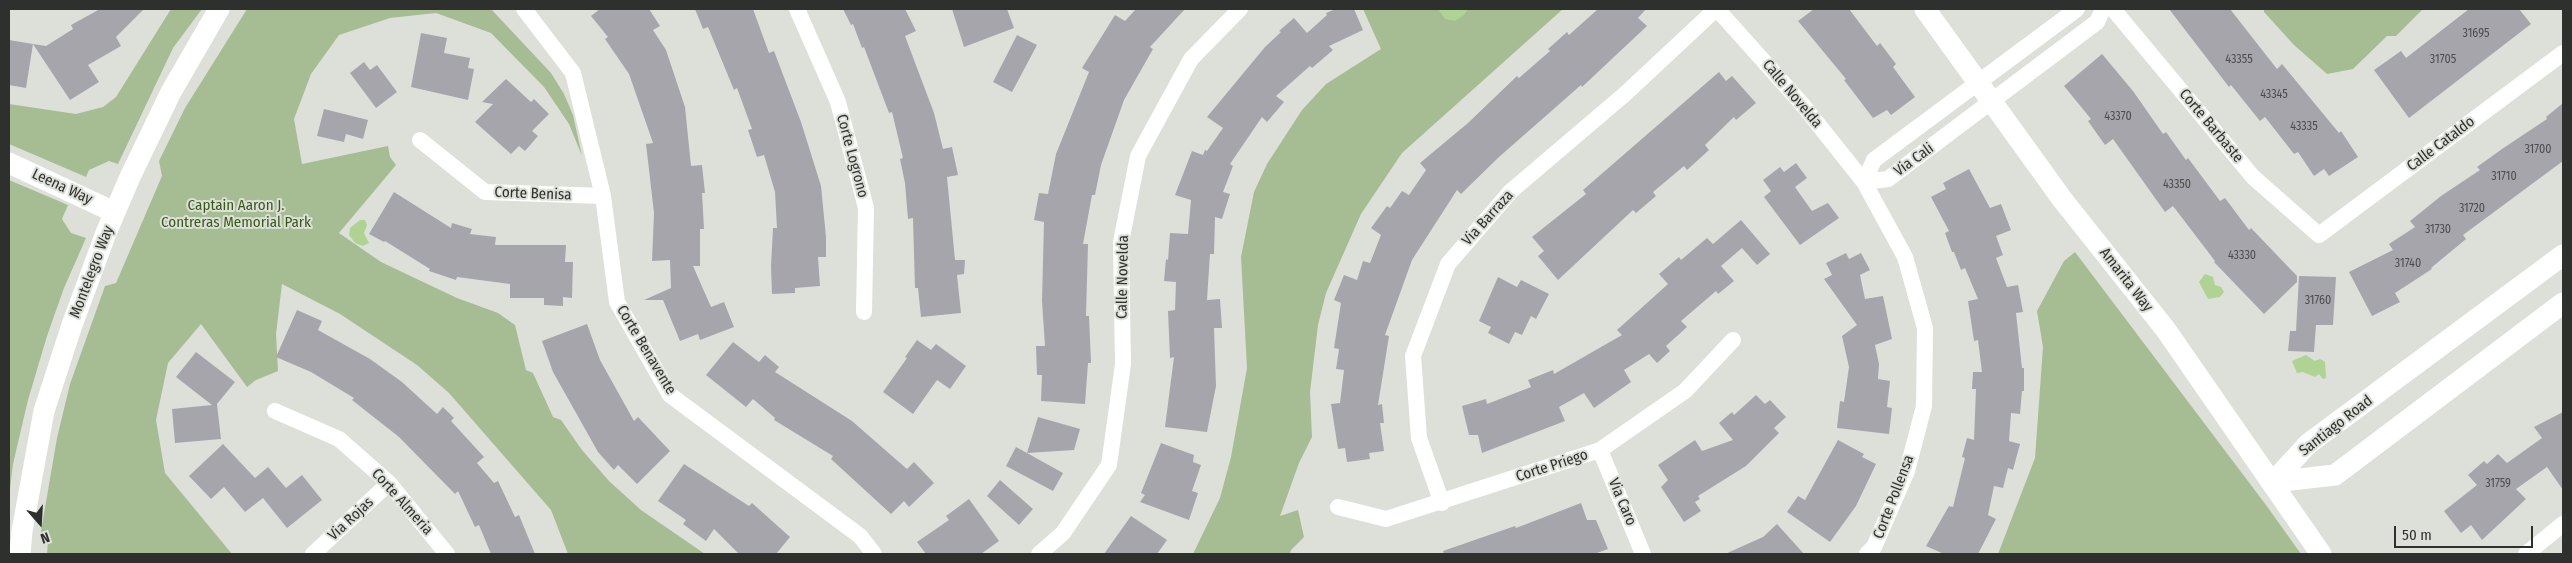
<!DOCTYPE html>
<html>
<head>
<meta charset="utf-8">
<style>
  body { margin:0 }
  #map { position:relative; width:2572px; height:563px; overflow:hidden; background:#dce0d9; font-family:"Fira Sans Condensed",sans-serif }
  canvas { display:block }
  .frame { position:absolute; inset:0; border:10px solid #2e302d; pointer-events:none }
  .north { position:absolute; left:15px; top:498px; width:50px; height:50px; -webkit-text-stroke:4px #dce0d9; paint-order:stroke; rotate:161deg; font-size:14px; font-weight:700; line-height:20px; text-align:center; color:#2e302d }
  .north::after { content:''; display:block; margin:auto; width:18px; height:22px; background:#2e302d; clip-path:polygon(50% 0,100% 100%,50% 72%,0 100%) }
  .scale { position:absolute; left:2394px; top:526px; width:139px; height:22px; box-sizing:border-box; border:2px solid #2e302d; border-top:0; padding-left:6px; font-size:15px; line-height:18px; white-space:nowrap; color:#2e302d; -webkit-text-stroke:4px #dce0d9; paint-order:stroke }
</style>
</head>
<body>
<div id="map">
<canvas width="2572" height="563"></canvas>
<div class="frame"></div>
<div class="north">N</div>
<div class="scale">50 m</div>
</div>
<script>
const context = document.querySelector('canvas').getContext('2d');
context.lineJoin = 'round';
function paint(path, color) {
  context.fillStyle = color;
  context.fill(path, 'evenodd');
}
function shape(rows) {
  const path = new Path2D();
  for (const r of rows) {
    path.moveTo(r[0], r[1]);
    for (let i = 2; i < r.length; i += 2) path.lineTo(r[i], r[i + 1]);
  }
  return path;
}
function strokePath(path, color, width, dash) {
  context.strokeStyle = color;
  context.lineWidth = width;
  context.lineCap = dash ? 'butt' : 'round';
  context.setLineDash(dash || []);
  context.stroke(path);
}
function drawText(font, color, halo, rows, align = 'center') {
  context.font = font + ' "Fira Sans Condensed",sans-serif';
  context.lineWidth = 4;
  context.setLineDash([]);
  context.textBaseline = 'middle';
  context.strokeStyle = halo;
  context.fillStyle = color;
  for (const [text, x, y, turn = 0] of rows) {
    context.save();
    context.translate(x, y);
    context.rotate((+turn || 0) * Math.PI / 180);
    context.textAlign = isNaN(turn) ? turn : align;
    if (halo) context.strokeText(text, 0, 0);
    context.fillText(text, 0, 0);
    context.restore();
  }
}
const green = shape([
  [171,9,202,9,173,48,118,164,109,161,89,170,86,177,9,144,9,104,76,114,103,107,116,97],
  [247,9,491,9,551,73,564,94,573,115,582,156,569,124,544,87,491,33,436,13,390,18,339,35,311,74,294,119,302,164,388,146,390,157,396,165,339,233,381,262,457,298,498,313,515,325,526,370,533,373,553,417,561,420,582,450,609,481,641,510,705,554,568,554,551,510,449,393,417,365,340,314,282,284,276,334,278,371,256,380,247,387,201,324,168,363,156,420,165,473,232,554,47,554,48,539,40,537,57,438,70,384,105,286,116,283,162,176,159,161,185,108],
  [1363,9,1563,9,1402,153,1361,214,1326,293,1318,325,1310,392,1312,437,1299,463,1280,516,1298,510,1304,537,1291,550,1290,554,1193,554,1220,498,1231,457,1247,368,1241,257,1254,192,1267,164,1302,110,1326,84,1381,49],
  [2264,9,2423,9,2396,36,2387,36,2353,69,2327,74,2294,45,2264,12],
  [9,180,68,205,62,219,71,233,86,238,64,288,47,336,28,400,13,464,9,497],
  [2075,252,2266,505,2301,554,1998,554,2035,458,2043,347,2037,311,2064,261]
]);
const water = shape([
  [1438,9,1468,9,1464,15,1455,21,1445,19],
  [360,220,365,220,367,225,364,233,369,243,363,246,355,243,349,235,350,228],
  [2205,274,2213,277,2215,285,2221,287,2224,292,2220,297,2208,299,2199,282],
  [2306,355,2315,361,2320,359,2325,362,2326,378,2323,379,2319,374,2315,377,2303,372,2297,373,2292,361]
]);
const building = shape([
  [100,9,144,9,116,37,121,46,88,65,99,82,70,100,33,44,46,46,73,29,71,25],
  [600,9,649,9,660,26,653,30,666,50,685,107,691,166,702,165,705,193,702,193,704,229,700,229,700,266,693,266,711,307,724,302,734,327,700,340,698,334,680,341,663,300,644,300,671,288,670,260,652,261,654,213,646,144,653,143,629,74,605,39,608,37,591,16],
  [695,9,753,9,769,53,774,51,801,122,821,186,826,237,826,257,818,257,820,286,795,288,795,293,772,294,771,266,773,228,777,228,775,192,764,155,757,157,748,130,752,129,737,88,734,90,708,27,703,29],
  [843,9,905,9,916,31,905,36,934,113,943,149,952,147,958,175,947,177,955,260,965,260,964,274,957,275,961,313,921,317,918,288,915,288,913,218,908,219,905,183,900,159,903,158,892,112,889,113,864,47,862,48,853,24,851,25],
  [952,9,1007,9,1014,28,964,47],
  [1136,9,1185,9,1150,47,1153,49,1124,100,1101,165,1095,195,1092,195,1083,244,1088,244,1086,316,1089,316,1091,363,1088,363,1085,404,1041,401,1042,375,1037,375,1036,346,1045,346,1042,301,1044,222,1034,220,1039,193,1048,194,1056,154,1089,72,1082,68,1115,15,1125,21],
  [1336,9,1354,9,1363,30,1329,46,1333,50,1312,68,1310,66,1276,96,1284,102,1267,122,1262,117,1230,164,1233,166,1223,192,1230,194,1222,219,1215,217,1214,254,1210,254,1207,300,1220,299,1222,328,1214,328,1216,386,1207,432,1165,427,1174,357,1170,358,1168,311,1175,310,1176,282,1164,281,1166,259,1168,260,1170,233,1188,234,1191,200,1175,195,1192,151,1203,155,1205,150,1207,151,1223,128,1207,117,1265,47,1281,32,1279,31,1294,18,1307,33,1327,15,1326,13],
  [1598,9,1646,9,1638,18,1647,26,1582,87,1581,85,1499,157,1461,194,1457,190,1412,260,1385,335,1389,336,1378,405,1382,404,1384,423,1380,423,1384,451,1369,453,1370,459,1347,462,1345,448,1338,449,1331,404,1340,403,1344,370,1336,369,1339,349,1334,348,1341,303,1334,300,1344,275,1357,280,1363,261,1370,263,1381,235,1371,228,1387,206,1390,208,1402,191,1409,195,1426,170,1420,163,1468,123,1517,76,1519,78,1550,51,1548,49,1567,32,1569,35],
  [1814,9,1849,9,1877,46,1880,43,1896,64,1893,67,1915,97,1891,115,1887,110,1873,118,1844,80,1846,79,1798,21],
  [2169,9,2230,9,2277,69,2282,64,2339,133,2341,131,2358,157,2329,176,2324,169,2314,176,2298,152,2294,154,2265,117,2260,121,2231,85,2229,87],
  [2469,9,2519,9,2531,24,2409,118,2374,70,2401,51,2406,58],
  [421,33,447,38,444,53,470,58,468,68,474,69,468,100,411,87],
  [1017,35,1037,45,1012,92,993,82],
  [9,40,33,44,26,88,9,85],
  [2102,54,2133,91,2163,134,2166,132,2186,160,2188,158,2220,201,2225,198,2249,230,2251,228,2297,276,2297,282,2264,314,2214,262,2215,261,2173,206,2165,212,2113,139,2105,145,2088,121,2091,119,2064,86],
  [364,62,370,70,377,65,397,92,376,108,350,73],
  [1719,72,1726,81,1732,76,1756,103,1736,120,1734,117,1705,145,1709,150,1687,170,1684,166,1653,192,1656,196,1636,213,1633,210,1558,280,1538,256,1544,251,1532,237,1586,194,1583,190],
  [506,79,531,102,534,99,549,114,532,131,538,136,525,151,519,146,511,154,475,122,493,104,482,102],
  [2563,103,2563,161,2463,235,2466,239,2431,268,2432,269,2395,293,2400,302,2372,316,2349,272,2393,250,2389,244,2415,227,2410,221,2441,196,2480,170,2477,167,2502,149,2547,119,2546,117],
  [324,109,368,120,363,139,346,134,344,142,317,136],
  [1796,163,1807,178,1795,187,1812,211,1828,203,1839,218,1800,245,1764,197,1771,191,1763,180,1780,167,1784,172],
  [1969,169,1990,208,2001,204,2011,230,1996,236,2003,255,1996,258,2007,287,2018,285,2023,312,2016,313,2022,368,2024,368,2024,391,2022,391,2020,414,2011,413,2009,441,2020,444,2013,470,2008,468,2003,488,1994,486,1988,515,1996,519,1978,554,1944,554,1926,546,1949,506,1953,507,1965,458,1962,457,1967,438,1974,440,1976,389,1972,389,1973,372,1982,372,1978,340,1974,341,1968,301,1978,299,1965,268,1961,270,1954,252,1952,252,1945,233,1949,231,1931,197,1946,189,1943,183],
  [394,192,451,228,452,223,472,229,470,234,496,237,495,245,566,245,565,262,573,262,572,298,563,297,563,306,544,305,544,298,510,298,510,284,457,277,456,280,429,271,430,269,385,241,384,242,369,234],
  [1741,220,1770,254,1757,265,1742,248,1721,266,1734,281,1718,294,1716,291,1681,321,1687,327,1666,346,1670,351,1657,363,1649,354,1624,370,1631,382,1594,408,1584,393,1559,407,1565,421,1482,453,1478,435,1469,435,1462,406,1486,399,1487,404,1531,387,1528,380,1553,370,1554,374,1622,335,1617,330,1668,284,1659,274,1679,257,1681,260,1707,238,1713,244],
  [1846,253,1849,259,1861,253,1870,270,1860,275,1865,299,1883,296,1892,339,1875,345,1879,364,1878,379,1890,381,1887,407,1892,408,1889,434,1837,428,1840,401,1844,402,1849,367,1842,336,1857,325,1824,279,1832,275,1826,263],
  [2299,276,2336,277,2333,325,2316,325,2314,352,2288,351,2290,331,2296,331],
  [1498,277,1517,287,1521,280,1549,294,1536,319,1531,316,1522,335,1515,332,1509,344,1488,333,1491,327,1479,321],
  [297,310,322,321,318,330,370,359,402,382,437,414,443,407,454,418,451,421,484,457,477,463,494,483,498,481,515,517,519,515,535,554,491,554,479,525,475,527,458,491,455,494,399,437,352,400,354,398,311,372,276,357],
  [587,324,600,360,634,421,638,417,670,451,637,484,618,465,614,470,598,452,553,372,542,341],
  [917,340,931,350,936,344,966,366,950,389,937,380,913,414,883,392,907,358,905,357],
  [733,342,759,362,765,355,779,367,775,372,852,421,907,469,914,462,934,483,909,507,904,501,891,514,831,459,833,456,774,420,775,418,753,399,746,407,706,375],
  [196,352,235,382,217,404,221,439,175,443,172,409,212,405,176,377],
  [1756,395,1765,404,1770,400,1786,417,1774,428,1779,433,1746,466,1698,496,1700,499,1695,502,1701,511,1684,522,1661,487,1668,480,1658,465,1695,440,1702,451,1733,440,1719,423,1732,412,1734,415],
  [2563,412,2563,490,2547,467,2516,489,2526,499,2482,540,2471,525,2461,533,2444,511,2477,485,2468,475,2484,461,2487,464,2498,454,2507,463,2542,438,2534,427],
  [1038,417,1080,429,1074,450,1027,453,1063,473,1053,491,1006,466,1016,447,1027,453],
  [1838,440,1864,454,1862,457,1876,464,1856,506,1830,542,1787,512,1798,496,1805,500],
  [1161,443,1194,455,1193,462,1201,465,1192,491,1198,493,1189,520,1140,502,1145,495,1141,493],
  [223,444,255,478,268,467,286,488,302,475,322,500,287,528,263,498,245,512,224,487,211,499,189,476],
  [684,464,749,506,752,503,790,537,776,554,739,554,714,529,706,541,683,524,686,520,658,501],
  [1000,480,1033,509,1019,525,987,496],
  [969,499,999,541,981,554,926,554,917,542,949,520,946,516],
  [1581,503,1587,520,1596,520,1608,549,1594,554,1444,554,1443,551,1515,526,1516,528],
  [1131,516,1167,540,1157,554,1104,554],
  [1777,524,1804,554,1725,554,1763,537]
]);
const minor = shape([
  [524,9,573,73,603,196,617,302,670,395,860,536,874,554],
  [797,9,838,102,866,208,864,312],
  [1717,9,1802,104,1864,182,1905,257,1925,328,1924,406,1907,471,1874,547,1867,554],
  [2113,9,2253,177,2319,235,2563,53],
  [420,140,485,192,603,196],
  [1864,182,1888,179,2097,22,2103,9],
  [1864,182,1874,160,2077,9],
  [275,411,339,439,389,483,447,554],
  [1600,450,1643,554],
  [1442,503,1419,438,1413,356,1448,264,1511,191,1625,94,1716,9],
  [1338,507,1386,519,1600,450,1685,391,1733,340],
  [313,554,389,483],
  [1039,554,1063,533,1109,465,1123,364,1121,242,1138,156,1191,59,1240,9],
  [2526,554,2563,524]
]);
const tertiary = shape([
  [1925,9,2062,199,2166,330,2321,554],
  [9,163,114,212],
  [2273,482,2308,444,2563,255],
  [2273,482,2335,475,2563,303],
  [20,554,22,531,44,411,72,325,106,233,130,177,171,92,219,9]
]);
const numberNames = [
  ["31695",2476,34],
  ["43355",2239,60],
  ["31705",2443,60],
  ["43345",2274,95],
  ["43370",2118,117],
  ["43335",2304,127],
  ["31700",2538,150],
  ["31710",2504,177],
  ["43350",2177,185],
  ["31720",2472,209],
  ["31730",2438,230],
  ["43330",2242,256],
  ["31740",2408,264],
  ["31760",2318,301],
  ["31759",2498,484]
];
const streetNames = [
  ["Calle Novelda",1792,94,50],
  ["Corte Barbaste",2211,126,50],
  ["Calle Cataldo",2441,144,-37],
  ["Corte Logrono",852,156,75],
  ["Via Cali",1914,160,-36],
  ["Leena Way",62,187,25],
  ["Corte Benisa",533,194,2],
  ["Via Barraza",1488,218,-48],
  ["Montelegro Way",92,272,-69],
  ["Calle Novelda",1123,277,-89],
  ["Amarita Way",2126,280,52],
  ["Corte Benavente",646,350,59],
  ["Santiago Road",2336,426,-38],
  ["Corte Priego",1552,466,-18],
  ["Corte Pollensa",1894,497,-69],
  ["Corte Almeria",402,502,48],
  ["Via Caro",1622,502,67],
  ["Via Rojas",351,519,-43]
];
const parkNames = [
  ["Captain Aaron J.",236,206],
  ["Contreras Memorial Park",236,223]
];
paint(green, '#a6bd94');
paint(water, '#afd392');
paint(building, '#a7a5ac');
strokePath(minor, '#fff', 16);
strokePath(tertiary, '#fff', 21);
drawText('12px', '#4c4d4d', null, numberNames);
drawText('15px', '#2e302d', '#dce0d9', streetNames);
drawText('15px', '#395916', '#dce0d9', parkNames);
</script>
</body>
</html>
